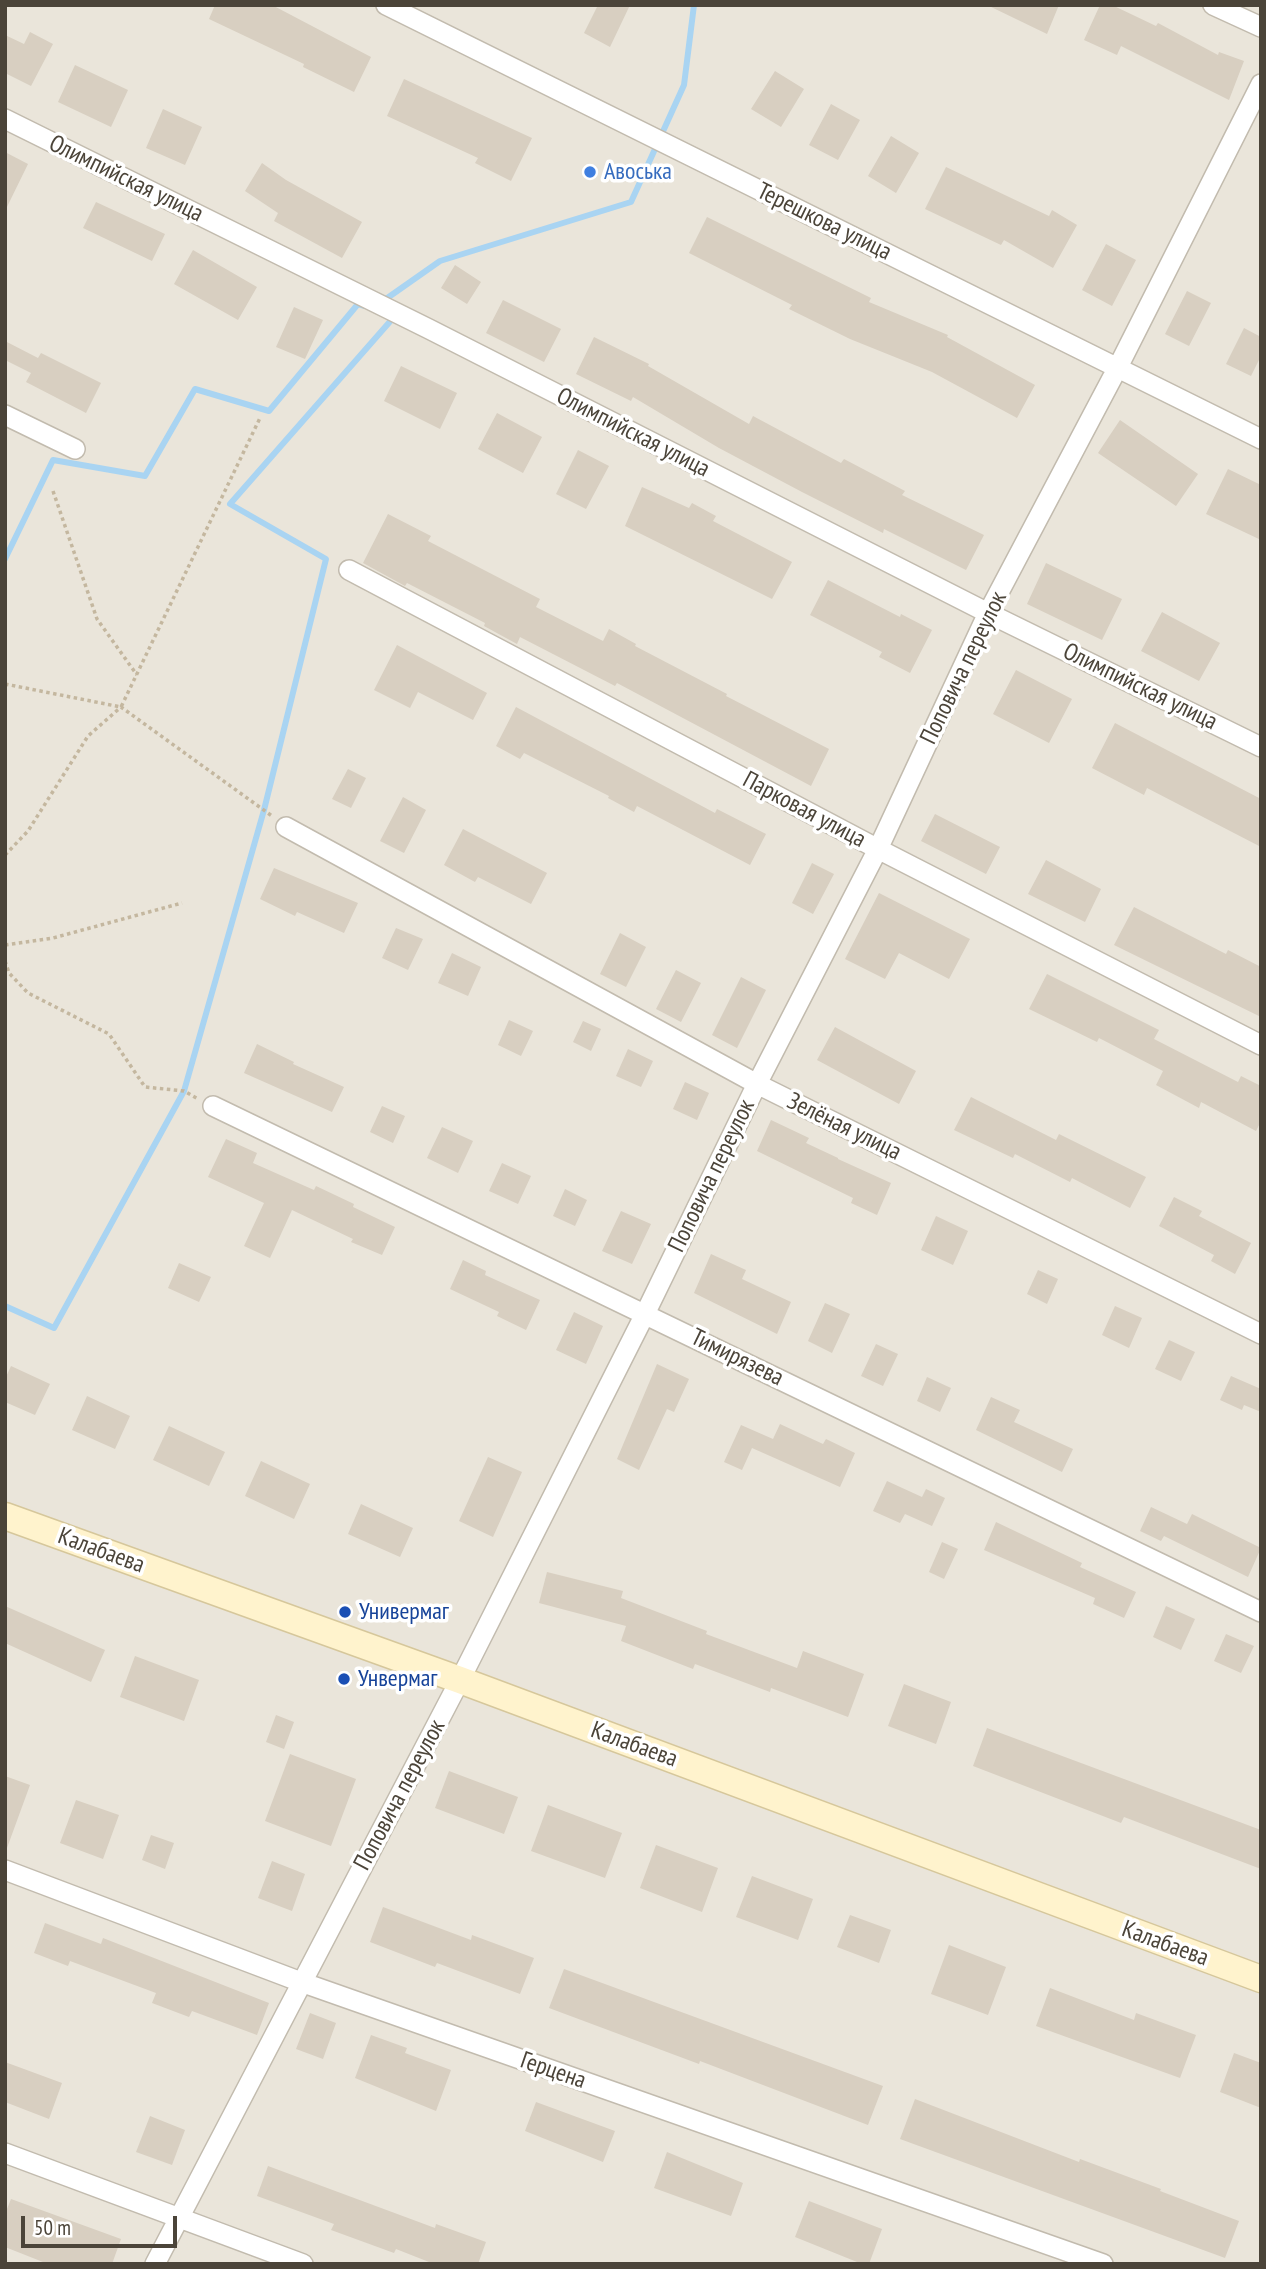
<!DOCTYPE html>
<html>
<head>
<meta charset="utf-8">
<style>
  body { margin:0 }
  #map { position:relative; width:1266px; height:2269px; overflow:hidden; background:#f6f3ec; font-family:"PT Sans Narrow",sans-serif }
  canvas { display:block }
  .frame { position:absolute; inset:0; border:7px solid #4b4439; pointer-events:none }
  .scale { position:absolute; left:21px; top:2216px; width:156px; height:32px; box-sizing:border-box; border:4px solid #4b4439; border-top:0; padding-left:9px; font-size:21px; line-height:24px; white-space:nowrap; color:#4b4439; -webkit-text-stroke:5px #fff; paint-order:stroke }
</style>
</head>
<body>
<div id="map">
<canvas width="1266" height="2269"></canvas>
<div class="frame"></div>
<div class="scale">50 m</div>
</div>
<script>
const context = document.querySelector('canvas').getContext('2d');
context.lineJoin = 'round';
function paint(path, color) {
  context.fillStyle = color;
  context.fill(path, 'evenodd');
}
function shape(rows) {
  const path = new Path2D();
  for (const r of rows) {
    path.moveTo(r[0], r[1]);
    for (let i = 2; i < r.length; i += 2) path.lineTo(r[i], r[i + 1]);
  }
  return path;
}
function strokePath(path, color, width, dash) {
  context.strokeStyle = color;
  context.lineWidth = width;
  context.lineCap = dash ? 'butt' : 'round';
  context.setLineDash(dash || []);
  context.stroke(path);
}
function drawText(font, color, halo, rows, align = 'center') {
  context.font = font + ' "PT Sans Narrow",sans-serif';
  context.lineWidth = 7;
  context.setLineDash([]);
  context.textBaseline = 'middle';
  context.strokeStyle = halo;
  context.fillStyle = color;
  for (const [text, x, y, turn = 0] of rows) {
    context.save();
    context.translate(x, y);
    context.rotate((+turn || 0) * Math.PI / 180);
    context.textAlign = isNaN(turn) ? turn : align;
    if (halo) context.strokeText(text, 0, 0);
    context.fillText(text, 0, 0);
    context.restore();
  }
}
const residential = shape([
  [5,5,1261,5,1261,2264,5,2264]
]);
const stream = shape([
  [383,301,440,261,631,202,684,85,694,5],
  [5,559,53,460,145,476,195,389,269,411,358,304,365,306],
  [5,1306,54,1328,184,1091,264,810,326,559,230,504,394,317]
]);
const building = shape([
  [215,5,272,5,371,57,354,92,303,67,304,64,209,19],
  [598,5,630,5,610,47,584,33],
  [987,5,1059,5,1047,34],
  [1100,5,1112,5,1156,26,1158,23,1218,55,1219,52,1244,61,1229,100,1121,46,1117,55,1084,40],
  [30,32,53,44,31,86,5,73,5,35,24,44],
  [75,65,128,90,111,127,58,102],
  [775,71,804,89,781,127,751,109],
  [404,79,532,138,511,181,475,163,478,158,387,116],
  [831,104,860,120,838,160,809,145],
  [163,109,202,127,185,165,146,148],
  [891,136,919,153,896,193,868,176],
  [5,152,28,164,5,211],
  [262,163,286,180,362,222,342,258,274,221,278,213,245,191],
  [946,167,1049,216,1052,210,1077,225,1053,268,1004,240,1001,245,925,209],
  [96,202,165,234,152,261,83,228],
  [707,217,871,298,869,302,948,335,947,337,1035,385,1017,418,932,372,850,339,789,309,792,305,689,253],
  [1106,244,1136,260,1112,306,1082,290],
  [193,250,257,287,238,320,174,284],
  [455,265,481,282,467,304,441,288],
  [1187,291,1211,303,1189,346,1165,334],
  [503,300,561,329,544,362,486,333],
  [294,307,323,320,305,359,276,347],
  [1244,328,1261,337,1261,356,1251,376,1226,364],
  [594,337,649,364,648,366,749,424,753,416,841,463,844,459,905,491,902,495,984,535,966,570,884,529,883,533,802,492,719,448,633,397,631,401,576,374],
  [5,341,38,358,41,353,101,383,86,413,26,382,31,373,5,360],
  [401,366,457,393,440,429,384,401],
  [497,413,542,437,523,473,478,449],
  [1120,420,1198,474,1176,506,1098,453],
  [578,450,609,466,586,509,556,494],
  [1228,469,1261,485,1261,540,1206,514],
  [642,487,689,508,692,503,716,516,713,521,792,562,772,599,625,526],
  [388,514,431,536,428,541,540,599,536,607,603,641,609,629,636,644,635,646,727,694,726,696,829,749,811,786,617,683,615,686,520,637,517,644,484,626,485,623,407,583,405,586,363,563],
  [1046,563,1122,599,1102,640,1027,604],
  [828,580,900,617,901,614,932,630,910,673,879,657,882,652,810,615],
  [1162,612,1220,643,1199,681,1141,651],
  [397,645,487,693,473,720,418,692,410,708,374,690],
  [1016,670,1072,699,1049,743,993,714],
  [516,707,715,813,717,809,766,834,750,865,637,806,634,812,608,798,609,796,524,753,520,759,496,746],
  [1115,723,1261,799,1261,847,1147,788,1144,795,1092,768],
  [348,769,366,778,351,808,332,799],
  [403,797,426,810,404,853,380,841],
  [935,814,1000,847,986,874,921,841],
  [463,829,547,873,531,904,478,877,475,882,444,865],
  [1046,860,1101,889,1085,922,1028,894],
  [812,863,834,874,813,914,792,903],
  [274,868,358,903,344,933,297,912,295,916,260,899],
  [879,893,970,939,949,979,899,953,885,979,845,959],
  [1134,907,1226,954,1228,950,1261,967,1261,1017,1114,945],
  [396,928,423,939,408,970,382,958],
  [620,933,646,947,626,987,600,974],
  [452,953,481,967,468,996,438,983],
  [676,970,701,983,681,1022,656,1009],
  [1047,974,1159,1030,1154,1039,1238,1082,1241,1076,1261,1086,1261,1121,1256,1131,1201,1102,1199,1108,1156,1085,1163,1071,1099,1038,1097,1042,1029,1009],
  [741,977,766,990,737,1048,712,1035],
  [509,1020,533,1031,521,1056,498,1045],
  [583,1021,601,1029,591,1051,573,1042],
  [835,1027,916,1071,899,1104,817,1060],
  [257,1044,294,1062,293,1064,344,1087,332,1112,244,1073],
  [628,1049,653,1061,641,1087,616,1076],
  [685,1082,709,1093,697,1120,673,1109],
  [971,1097,1056,1140,1059,1134,1146,1177,1130,1208,1072,1178,1070,1182,1015,1154,1013,1158,954,1130],
  [382,1106,405,1116,393,1143,370,1132],
  [771,1120,809,1138,806,1143,838,1158,838,1159,891,1183,877,1215,851,1203,853,1198,757,1151],
  [442,1127,473,1141,458,1173,427,1158],
  [226,1139,257,1153,253,1163,314,1190,316,1186,354,1204,353,1207,395,1227,382,1255,351,1242,353,1239,292,1210,270,1258,244,1246,264,1203,208,1177],
  [502,1163,531,1176,518,1204,489,1191],
  [565,1189,587,1200,575,1226,553,1216],
  [1174,1197,1202,1211,1199,1216,1251,1243,1235,1274,1211,1261,1214,1255,1159,1226],
  [621,1211,651,1224,632,1264,602,1251],
  [936,1216,968,1231,953,1265,921,1250],
  [711,1254,746,1270,742,1279,791,1302,777,1334,694,1293],
  [463,1260,486,1271,485,1275,540,1300,526,1330,497,1316,499,1312,450,1289],
  [179,1263,211,1277,199,1302,168,1288],
  [1038,1270,1058,1279,1047,1304,1027,1294],
  [825,1303,850,1314,832,1353,808,1341],
  [1115,1306,1142,1318,1129,1348,1102,1335],
  [574,1312,603,1326,586,1364,556,1350],
  [1169,1340,1195,1352,1181,1381,1155,1369],
  [876,1344,898,1354,883,1386,861,1376],
  [657,1364,689,1379,674,1412,667,1409,639,1470,617,1459],
  [11,1366,50,1384,35,1415,5,1402,5,1379],
  [1231,1376,1261,1389,1261,1412,1244,1405,1242,1410,1220,1400],
  [927,1377,951,1388,940,1412,917,1401],
  [87,1396,130,1416,115,1449,72,1430],
  [991,1397,1020,1410,1014,1422,1073,1449,1062,1472,976,1430],
  [780,1424,823,1444,826,1439,855,1453,840,1487,752,1448,742,1470,724,1462,741,1425,773,1439],
  [169,1426,225,1452,209,1486,153,1460],
  [488,1457,522,1472,493,1537,459,1521],
  [261,1461,310,1484,294,1519,245,1496],
  [887,1481,922,1497,926,1489,945,1498,932,1526,905,1514,900,1523,873,1511],
  [361,1504,413,1528,400,1557,348,1534],
  [1151,1507,1187,1524,1192,1514,1261,1548,1248,1577,1164,1536,1161,1541,1140,1531],
  [996,1522,1082,1563,1080,1567,1136,1592,1124,1618,1093,1604,1095,1598,984,1550],
  [942,1542,958,1549,944,1579,929,1572],
  [547,1572,623,1591,621,1598,707,1631,706,1634,797,1668,803,1651,864,1674,848,1717,771,1688,770,1692,695,1664,693,1669,621,1641,626,1626,539,1603],
  [5,1606,105,1650,91,1682,5,1643],
  [1166,1606,1195,1619,1181,1650,1153,1637],
  [1226,1634,1254,1646,1241,1673,1214,1661],
  [135,1656,199,1680,184,1721,120,1697],
  [904,1684,951,1702,936,1744,888,1726],
  [276,1715,294,1722,284,1749,266,1742],
  [987,1728,1261,1830,1261,1869,1124,1817,1121,1823,973,1766],
  [290,1754,356,1779,331,1846,265,1821],
  [449,1771,518,1797,504,1834,435,1808],
  [5,1776,30,1785,7,1848,5,1848],
  [76,1800,119,1815,103,1859,60,1843],
  [548,1805,622,1833,605,1878,531,1851],
  [151,1835,174,1843,165,1869,142,1860],
  [656,1845,718,1868,702,1912,640,1888],
  [272,1861,305,1874,292,1911,258,1898],
  [752,1876,813,1899,798,1940,736,1917],
  [383,1907,471,1940,472,1935,534,1958,520,1994,437,1963,435,1967,370,1942],
  [850,1915,891,1930,879,1963,837,1947],
  [45,1923,101,1944,103,1938,269,2003,257,2035,192,2011,189,2017,152,2003,156,1993,70,1961,68,1966,34,1953],
  [949,1945,1006,1967,988,2015,931,1994],
  [564,1969,883,2086,868,2125,700,2061,699,2064,549,2008],
  [1050,1988,1134,2020,1136,2013,1196,2035,1180,2078,1036,2026],
  [310,2013,336,2023,323,2059,296,2049],
  [371,2035,407,2048,405,2053,451,2070,436,2111,355,2078],
  [1234,2053,1261,2063,1261,2108,1220,2092],
  [5,2062,62,2083,49,2119,5,2102],
  [915,2099,1079,2162,1080,2159,1161,2189,1160,2191,1239,2221,1225,2258,900,2139],
  [536,2102,615,2131,603,2162,525,2131],
  [150,2116,185,2130,172,2165,136,2152],
  [667,2152,743,2183,731,2216,654,2188],
  [268,2166,435,2228,436,2224,486,2242,478,2264,434,2264,396,2249,394,2253,331,2230,334,2224,257,2196],
  [11,2199,121,2239,112,2264,48,2264,5,2247,5,2214],
  [809,2201,882,2229,869,2264,862,2264,795,2237]
]);
const path = shape([
  [53,491,97,619,137,675],
  [5,684,121,707,260,418],
  [5,855,28,831,88,736,121,707,272,816],
  [5,945,53,938,182,903],
  [5,961,9,973,28,993,109,1034,145,1087,184,1091,198,1099]
]);
const street = shape([
  [386,5,1261,439],
  [1213,5,1261,27],
  [5,119,429,329,988,613,1261,747],
  [5,415,75,449],
  [349,570,878,849,1261,1045],
  [286,827,757,1084,1261,1334],
  [213,1106,1261,1612],
  [5,1870,301,1982,1103,2264],
  [5,2153,303,2264],
  [155,2264,460,1680,645,1314,757,1084,878,849,988,613,1118,367,1261,84]
]);
const secondary = shape([
  [5,1516,460,1680,1261,1979]
]);
const markers = [
  [590,172,7,"#3f7fe0"],
  [345,1612,7,"#1a4fb4"],
  [344,1679,7,"#1a4fb4"]
];
const shopNames = [
  ["Авоська",604,172]
];
const streetNames = [
  ["Олимпийская улица",126,179,26],
  ["Терешкова улица",824,222,26],
  ["Олимпийская улица",633,433,27],
  ["Поповича переулок",964,668,-64],
  ["Олимпийская улица",1140,687,26],
  ["Парковая улица",804,810,28],
  ["Зелёная улица",844,1127,26],
  ["Поповича переулок",712,1176,-64],
  ["Тимирязева",737,1358,26],
  ["Калабаева",101,1551,20],
  ["Калабаева",634,1745,20],
  ["Поповича переулок",400,1795,-62],
  ["Калабаева",1165,1944,20],
  ["Герцена",553,2071,19]
];
const transitNames = [
  ["Универмаг",359,1612],
  ["Унвермаг",358,1679]
];
paint(residential, '#eae5da');
strokePath(stream, '#a9d4f2', 6);
paint(building, '#d8cfc1');
strokePath(street, '#c2bbae', 22);
strokePath(secondary, '#d6c79b', 29);
strokePath(path, '#c4b79f', 3.5, [3.5, 3.5]);
strokePath(street, '#fff', 19);
strokePath(secondary, '#fff3cd', 26);
for (const [x, y, r, color] of markers) {
  const dot = new Path2D();
  dot.arc(x, y, r, 0, 2 * Math.PI);
  context.fillStyle = color;
  context.fill(dot);
  strokePath(dot, '#fff', 2.5);
}
drawText('24px', '#366cbe', '#fff', shopNames, 'left');
drawText('24px', '#4b4439', '#fff', streetNames);
drawText('24px', '#164399', '#fff', transitNames, 'left');
</script>
</body>
</html>
